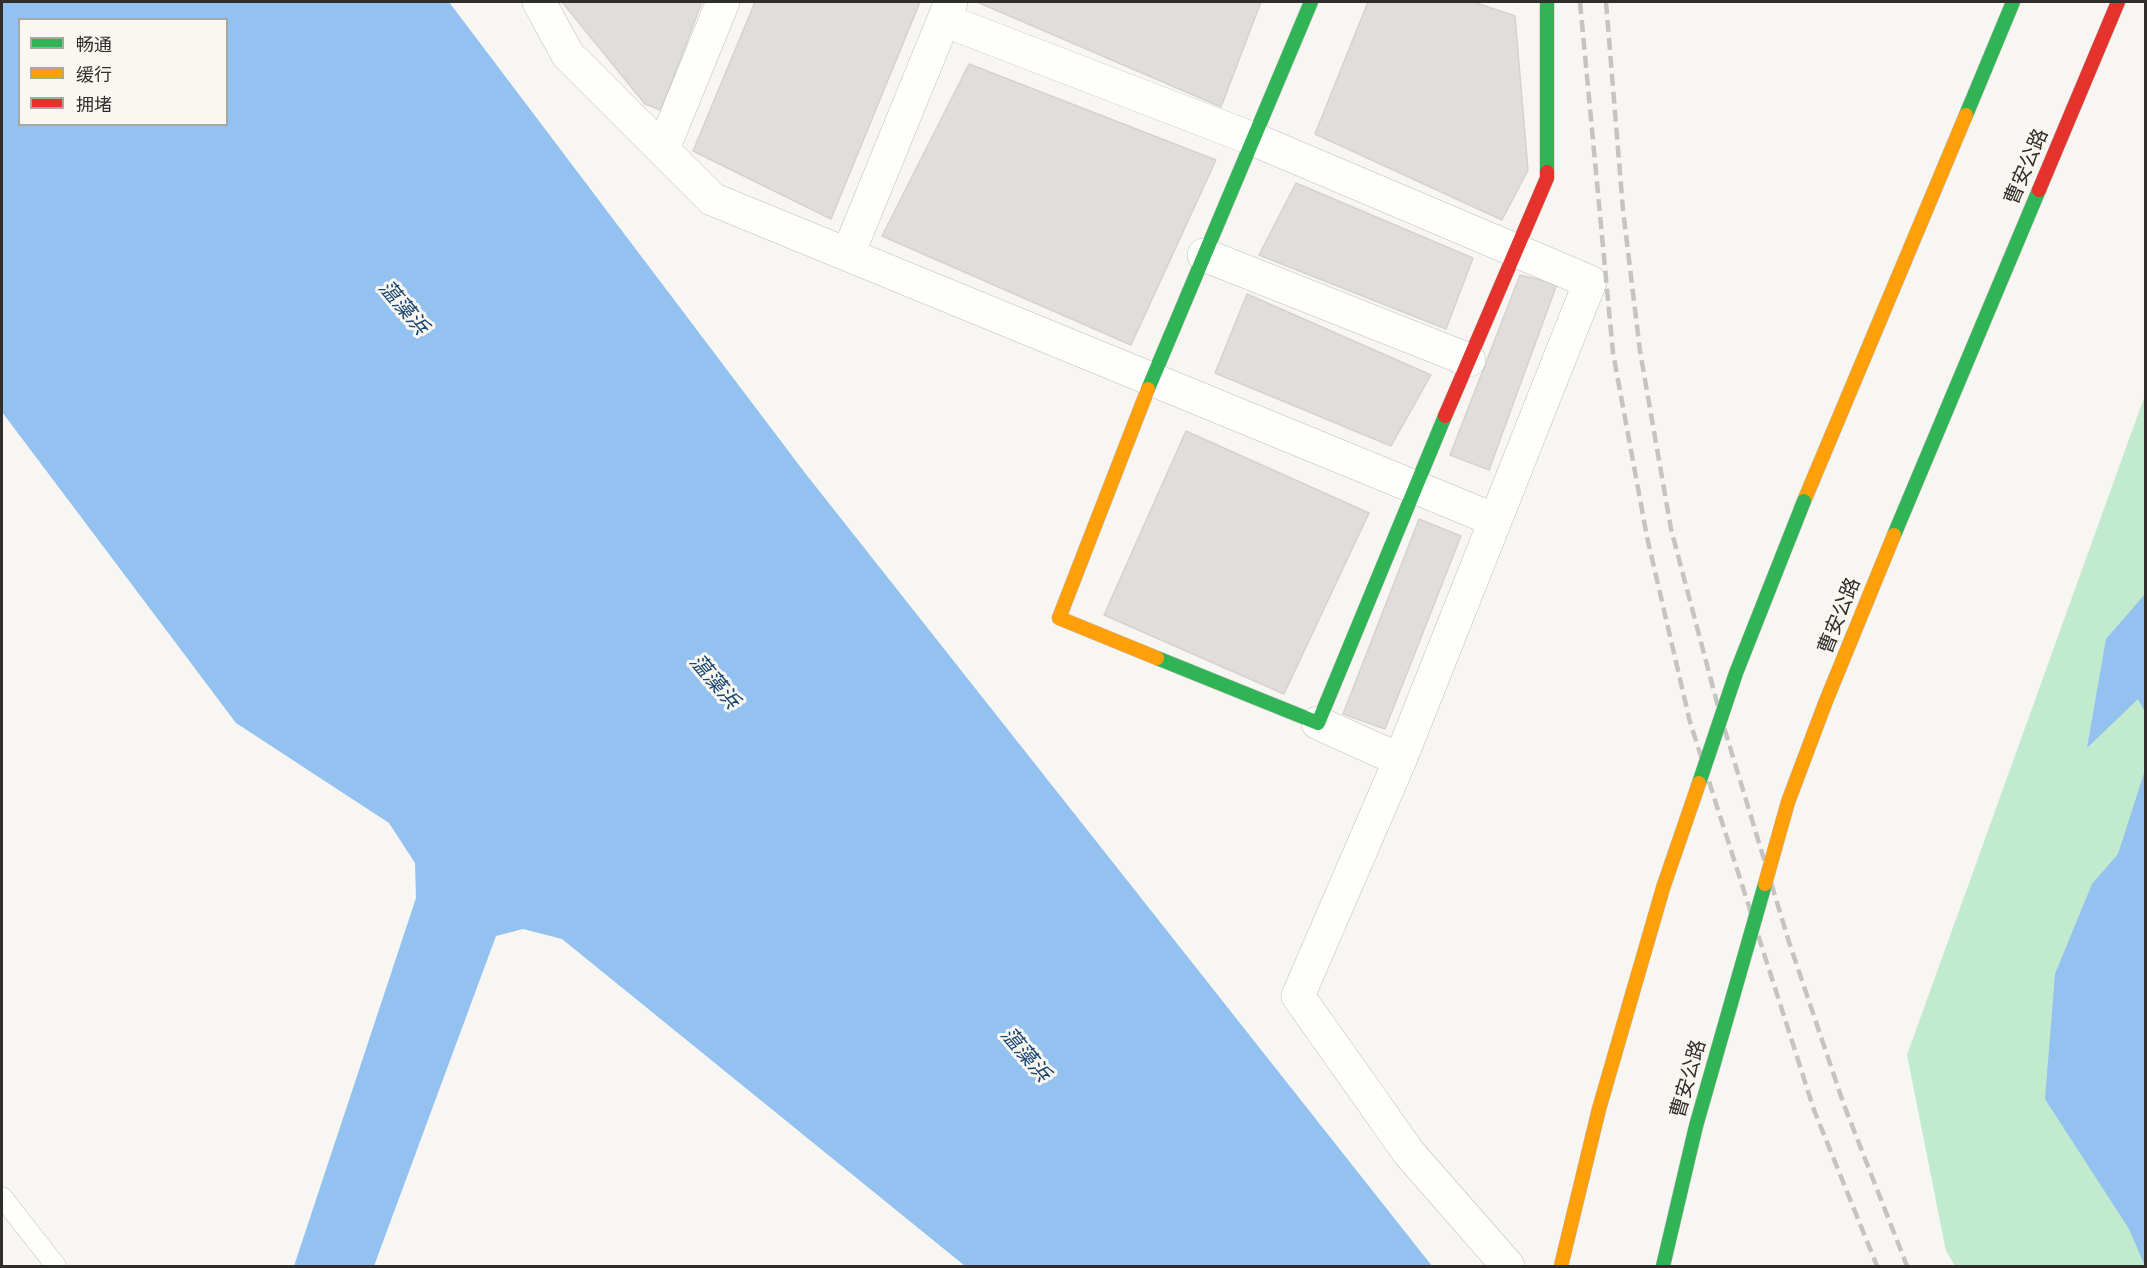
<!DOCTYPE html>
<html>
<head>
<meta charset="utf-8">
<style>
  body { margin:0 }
  #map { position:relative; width:2147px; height:1268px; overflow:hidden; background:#f8f6f3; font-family:Arial,"Noto Sans SC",sans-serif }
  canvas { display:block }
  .frame { position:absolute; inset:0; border:3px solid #2f2e2c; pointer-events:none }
  .legend { position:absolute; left:18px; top:18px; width:210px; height:108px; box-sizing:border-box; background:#faf7f1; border:2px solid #a9a7a2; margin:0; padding:8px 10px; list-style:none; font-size:18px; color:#2f2e2c }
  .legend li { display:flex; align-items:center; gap:12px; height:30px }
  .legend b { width:30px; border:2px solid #a9a7a2 }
</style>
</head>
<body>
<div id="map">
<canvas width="2147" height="1268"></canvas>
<div class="frame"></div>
<ul class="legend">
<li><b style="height:8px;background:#30b455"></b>畅通</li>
<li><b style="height:8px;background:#ff9f0a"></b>缓行</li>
<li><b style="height:8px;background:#e5322d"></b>拥堵</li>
</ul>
</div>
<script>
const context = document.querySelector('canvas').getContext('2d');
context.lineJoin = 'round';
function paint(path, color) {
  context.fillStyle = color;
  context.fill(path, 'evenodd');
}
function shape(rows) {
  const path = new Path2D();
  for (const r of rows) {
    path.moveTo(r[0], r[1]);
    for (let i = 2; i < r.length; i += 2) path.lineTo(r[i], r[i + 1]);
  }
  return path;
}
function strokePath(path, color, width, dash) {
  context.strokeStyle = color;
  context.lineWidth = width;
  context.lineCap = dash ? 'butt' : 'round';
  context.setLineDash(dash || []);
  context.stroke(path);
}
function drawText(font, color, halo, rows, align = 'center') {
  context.font = font + ' Arial,"Noto Sans SC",sans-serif';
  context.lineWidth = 6;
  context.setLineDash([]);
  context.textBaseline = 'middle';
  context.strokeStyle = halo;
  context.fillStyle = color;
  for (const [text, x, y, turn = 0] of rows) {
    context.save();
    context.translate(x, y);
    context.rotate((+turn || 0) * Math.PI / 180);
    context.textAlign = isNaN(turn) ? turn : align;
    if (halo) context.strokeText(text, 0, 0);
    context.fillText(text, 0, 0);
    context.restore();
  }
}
const green = shape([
  [2145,395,2145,1266,1955,1266,1946,1251,1907,1055]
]);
const water = shape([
  [2,2,449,2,805,473,1432,1266,965,1266,562,939,523,929,496,936,374,1266,294,1266,416,898,415,863,389,823,236,723,2,412],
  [20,20,226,20,226,124,20,124],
  [2145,594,2145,712,2138,699,2087,748,2106,639],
  [2145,770,2146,1266,2145,1266,2129,1229,2045,1099,2055,974,2092,884,2118,854]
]);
const building = shape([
  [562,2,702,2,661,110,645,104,562,2],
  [755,2,920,2,831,219,693,151,755,2],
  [977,2,1261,2,1221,107,977,2],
  [1368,2,1473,2,1515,16,1528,170,1502,220,1315,134,1368,2],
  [969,64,1216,160,1131,345,882,236,969,64],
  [1296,183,1473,258,1446,329,1259,255,1296,183],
  [1520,275,1557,284,1489,470,1450,455,1520,275],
  [1247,294,1431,375,1391,446,1215,373,1247,294],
  [1186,431,1369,513,1284,694,1104,615,1186,431],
  [1419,519,1461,536,1385,729,1343,714,1419,519]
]);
const lane = shape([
  [2,1197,56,1266]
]);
const street = shape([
  [539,2,568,55,712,199,1495,520],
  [944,20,1253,139,1590,282,1400,760,1318,723],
  [663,149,723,2],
  [848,254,951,2],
  [1204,255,1469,360],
  [1400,760,1298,996,1409,1153,1508,1266]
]);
const fast = shape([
  [1547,2,1547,172],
  [1966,115,2013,2],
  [1148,389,1311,2],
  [1894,535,2039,190],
  [1157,658,1318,723,1445,416]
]);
const slow = shape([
  [1148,389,1059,618,1157,658],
  [1804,501,1966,115]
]);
const jam = shape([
  [2039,190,2118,2],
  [1445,416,1547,178,1547,172]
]);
const rail = shape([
  [1580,2,1613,353,1647,537,1690,722,1814,1110,1877,1266],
  [1606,2,1623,210,1640,351,1671,529,1720,714,1789,942,1844,1105,1907,1266]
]);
const fastBridge = shape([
  [1699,783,1736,673,1804,501],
  [1663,1266,1696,1126,1765,884]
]);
const slowBridge = shape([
  [1765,884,1788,802,1826,701,1894,535],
  [1561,1266,1599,1109,1663,888,1699,783]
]);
const streetNames = [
  ["曹安公路",2027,167,-67],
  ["曹安公路",1840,616,-68],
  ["曹安公路",1689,1079,-74]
];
const waterNames = [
  ["蕰藻浜",403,308,50],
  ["蕰藻浜",714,682,50],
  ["蕰藻浜",1025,1055,50]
];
paint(green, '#c2eace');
paint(water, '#93c1f0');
paint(building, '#dfdedc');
strokePath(building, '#d5d3d1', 1.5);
strokePath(lane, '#c0bfbd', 21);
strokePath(street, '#c0bfbd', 34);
strokePath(fast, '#c0bfbd', 15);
strokePath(slow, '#c0bfbd', 15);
strokePath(jam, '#c0bfbd', 15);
strokePath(lane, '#fefefd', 20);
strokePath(street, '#fefefd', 33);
strokePath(fast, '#30b455', 14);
strokePath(slow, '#ff9f0a', 14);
strokePath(jam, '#e5322d', 14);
strokePath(rail, '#c5c4c3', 4.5, [12, 6]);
strokePath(fastBridge, '#c0bfbd', 15, []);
strokePath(slowBridge, '#c0bfbd', 15, []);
strokePath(fastBridge, '#30b455', 14);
strokePath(slowBridge, '#ff9f0a', 14);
drawText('20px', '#2f2e2c', '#faf7f1', streetNames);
drawText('italic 21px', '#174672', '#faf7f1', waterNames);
</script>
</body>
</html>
